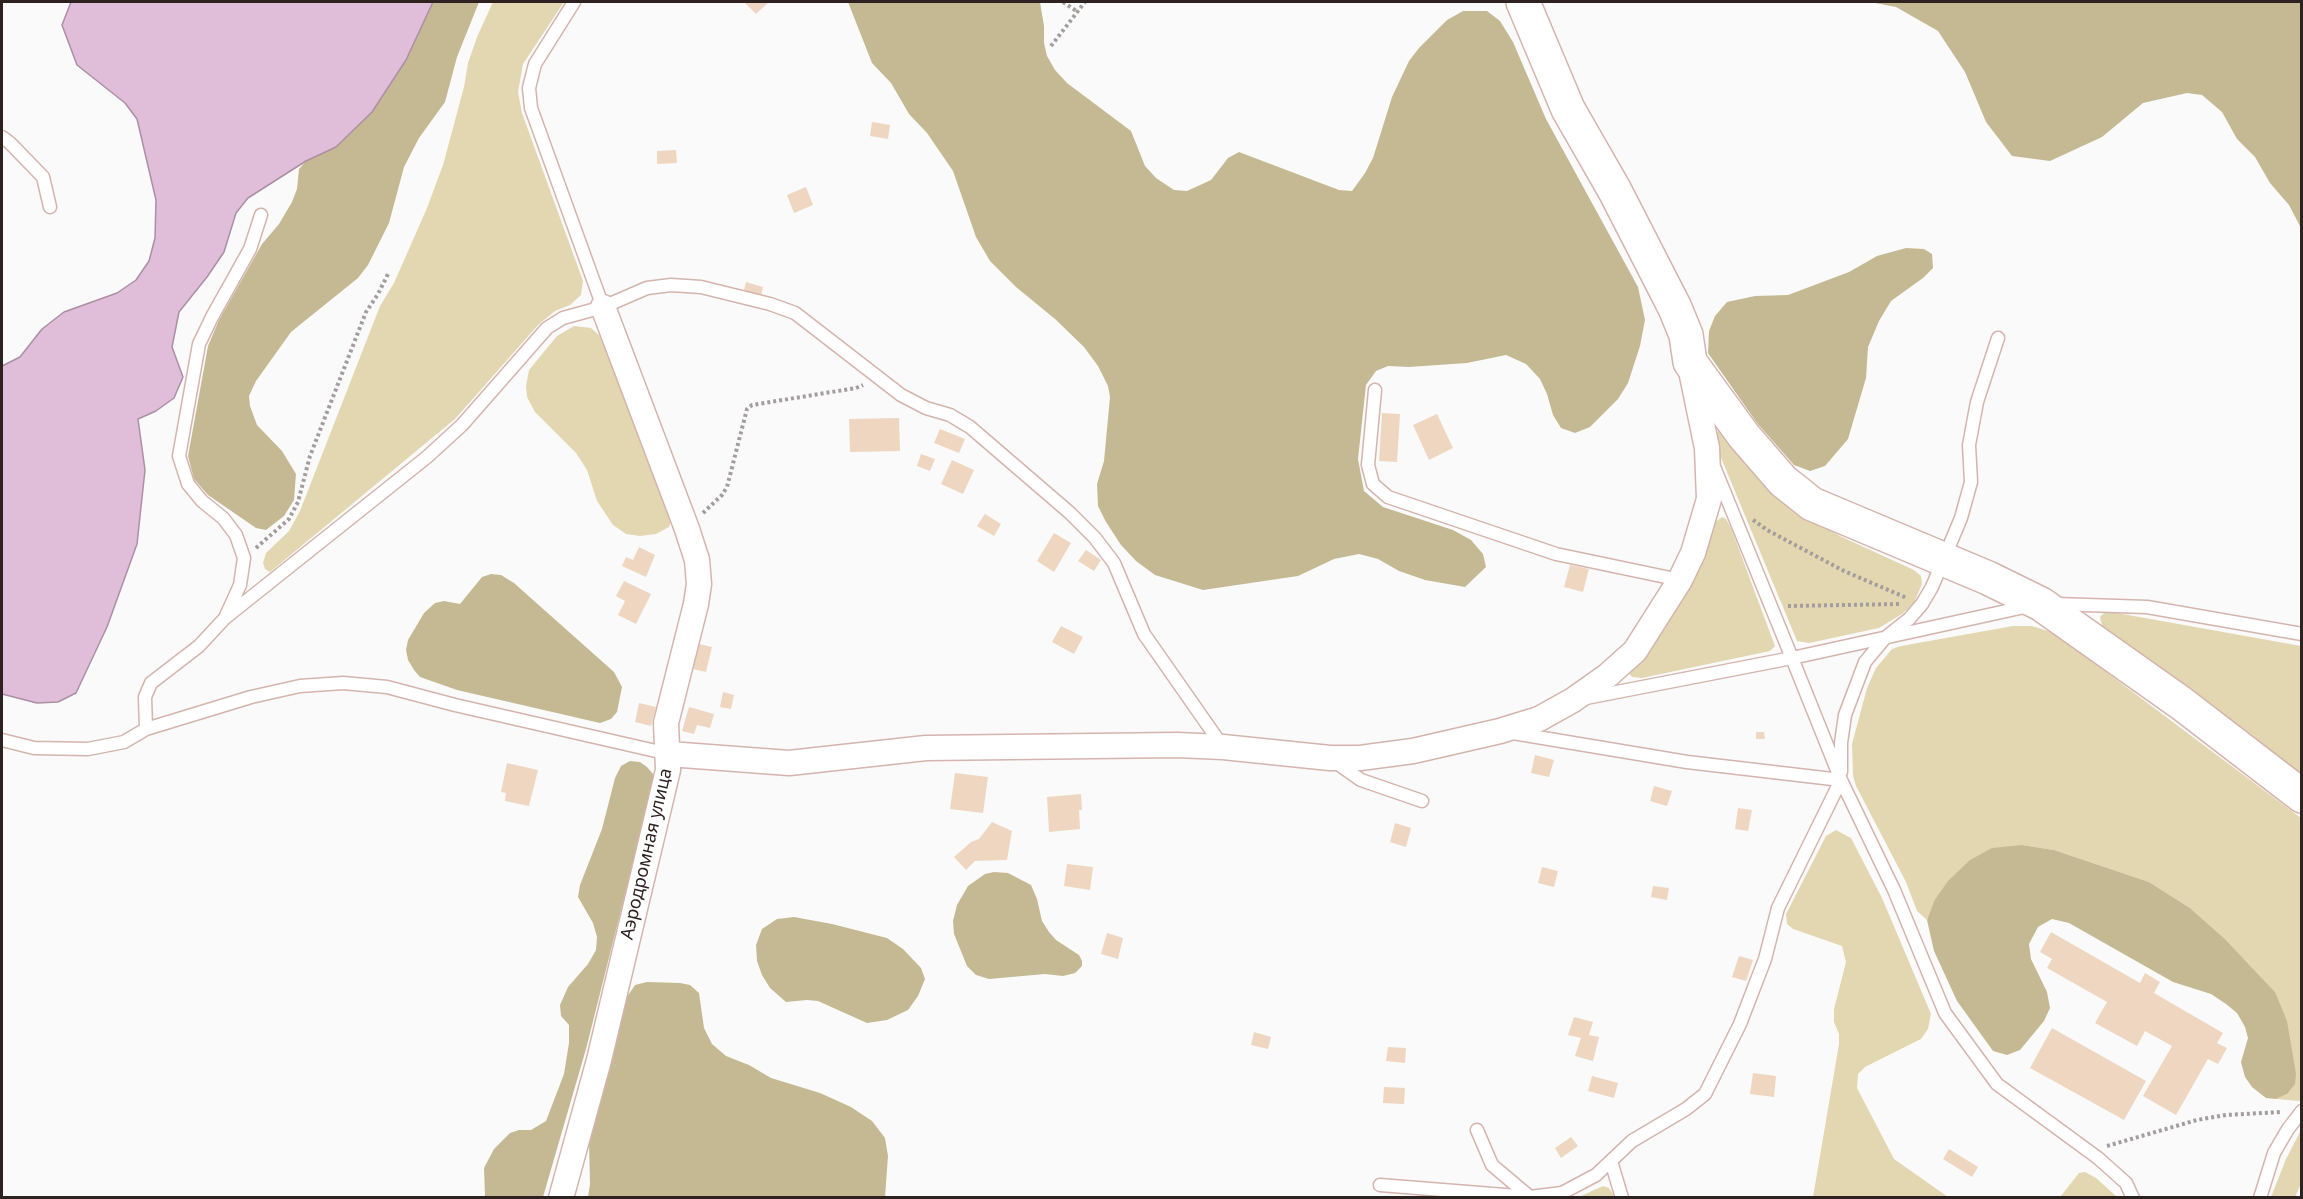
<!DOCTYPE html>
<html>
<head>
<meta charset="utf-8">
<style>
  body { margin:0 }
  #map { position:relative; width:2303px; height:1199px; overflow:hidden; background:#fafafa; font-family:"Noto Sans",sans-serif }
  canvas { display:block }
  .frame { position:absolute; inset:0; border:3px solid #2e2220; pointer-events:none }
</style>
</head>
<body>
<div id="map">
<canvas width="2303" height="1199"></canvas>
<div class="frame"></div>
</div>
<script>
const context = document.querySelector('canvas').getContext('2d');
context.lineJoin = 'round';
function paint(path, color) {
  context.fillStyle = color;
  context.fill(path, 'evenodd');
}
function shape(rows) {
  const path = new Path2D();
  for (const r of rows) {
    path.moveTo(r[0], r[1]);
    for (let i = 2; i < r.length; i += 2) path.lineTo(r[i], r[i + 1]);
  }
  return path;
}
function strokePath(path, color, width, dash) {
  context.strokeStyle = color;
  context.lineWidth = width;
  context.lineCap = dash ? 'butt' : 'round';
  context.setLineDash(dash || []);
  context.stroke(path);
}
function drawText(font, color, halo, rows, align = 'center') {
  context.font = font + ' "Noto Sans",sans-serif';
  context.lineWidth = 5;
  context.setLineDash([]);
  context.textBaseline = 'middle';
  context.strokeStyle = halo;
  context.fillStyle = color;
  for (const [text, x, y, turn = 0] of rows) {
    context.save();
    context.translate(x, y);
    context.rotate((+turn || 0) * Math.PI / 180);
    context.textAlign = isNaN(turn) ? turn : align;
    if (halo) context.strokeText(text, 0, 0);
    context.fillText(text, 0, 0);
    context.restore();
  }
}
const green = shape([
  [493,2,564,2,523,64,518,92,522,113,583,281,581,295,570,305,555,311,538,325,455,419,270,572,265,569,263,563,266,553,289,531,300,511,380,306,394,283,427,208,443,165,464,87,468,63,477,37],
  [574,326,591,328,602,338,671,521,669,527,656,534,640,536,626,534,613,525,597,501,587,470,576,453,535,412,527,397,526,386,529,370,557,336],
  [1722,429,1804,516,1842,537,1914,570,1921,576,1922,584,1914,603,1902,614,1879,628,1809,643,1797,641,1717,448,1715,438,1717,432],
  [1722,517,1726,519,1731,528,1775,646,1770,651,1642,678,1632,677,1629,673,1631,667,1669,621,1689,584,1714,523],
  [2106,611,2301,646,2301,781,2102,626,2100,617],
  [2013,626,2032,626,2054,633,2301,818,2301,1099,2299,1101,2276,1099,2287,1094,2275,992,2225,939,2190,908,2149,882,2054,850,2022,845,1934,901,1927,920,1917,911,1906,882,1856,786,1853,776,1852,744,1867,688,1876,668,1892,649,1901,646],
  [1836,830,1851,838,1882,898,1931,1014,1928,1029,1921,1039,1865,1067,1858,1074,1857,1088,1894,1159,1948,1197,1813,1197,1839,1044,1839,1034,1834,1022,1834,1009,1846,962,1842,946,1793,929,1787,924,1786,914,1826,836],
  [2301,1130,2301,1184,2295,1197,2271,1197,2286,1159],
  [2085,1172,2096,1178,2117,1197,2060,1197,2079,1173],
  [1603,1186,1609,1188,1615,1197,1579,1197]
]);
const forest = shape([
  [433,2,479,2,457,57,445,102,419,138,404,167,389,223,368,265,358,278,291,332,256,381,249,396,250,406,257,425,282,451,296,474,294,500,284,516,266,530,256,528,208,495,194,479,188,456,208,346,219,320,262,244,279,224,292,202,297,189,299,169,306,161,336,147,372,112,406,60],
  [848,2,1040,2,1044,26,1044,43,1047,56,1055,70,1067,83,1131,131,1145,166,1156,178,1174,190,1187,191,1211,180,1228,158,1239,152,1339,190,1352,191,1365,173,1373,158,1392,97,1409,61,1419,48,1447,20,1463,11,1487,11,1500,21,1513,42,1546,119,1638,287,1645,320,1640,346,1628,383,1618,399,1590,427,1575,433,1561,428,1553,415,1547,394,1540,379,1526,364,1506,355,1467,363,1409,367,1388,366,1376,371,1366,385,1358,459,1364,491,1383,507,1453,530,1471,540,1483,554,1486,567,1465,587,1425,580,1399,571,1378,559,1359,554,1334,559,1298,576,1203,590,1155,575,1136,561,1121,545,1106,522,1098,506,1097,484,1104,461,1110,397,1108,386,1098,366,1084,347,1055,319,1016,287,990,261,976,237,953,171,927,133,909,114,891,83,872,63],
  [1870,2,2301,2,2301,228,2289,205,2270,183,2255,157,2237,139,2222,112,2202,95,2187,93,2143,103,2102,137,2050,161,2012,156,1986,122,1965,72,1938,31,1896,7],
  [1906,248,1924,249,1932,254,1933,268,1923,278,1891,301,1879,321,1868,347,1866,378,1848,439,1825,466,1810,471,1794,465,1757,423,1708,353,1709,331,1715,316,1727,302,1755,296,1788,295,1849,272,1877,256],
  [491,574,501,575,514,583,614,672,622,687,617,712,611,719,600,723,457,690,420,677,414,670,408,660,406,650,408,640,424,613,435,603,444,601,460,604,482,577],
  [630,761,640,762,647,767,653,774,653,783,586,1049,543,1197,485,1197,484,1168,494,1149,510,1133,519,1130,531,1130,546,1121,564,1074,569,1043,569,1025,561,1016,560,1005,568,987,588,964,596,950,597,937,593,923,578,897,580,885,602,829,615,778,621,766],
  [2022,845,2054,850,2149,882,2190,908,2225,939,2275,992,2287,1021,2296,1074,2295,1084,2287,1094,2276,1099,2266,1098,2252,1087,2245,1077,2241,1062,2248,1038,2245,1027,2237,1013,2226,1004,2211,994,2173,982,2069,923,2052,919,2038,927,2029,944,2031,959,2047,992,2050,1008,2044,1021,2020,1050,2007,1055,1993,1051,1957,1001,1934,951,1927,920,1934,901,1948,881,1970,860,1992,848],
  [994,872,1008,873,1031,885,1037,899,1042,921,1049,932,1056,940,1079,955,1082,961,1082,966,1075,973,1063,976,1045,974,989,979,976,975,967,966,954,934,953,921,957,905,968,886,985,874],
  [794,917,832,924,887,938,903,949,921,968,925,979,918,996,908,1010,887,1020,867,1023,818,1001,807,1000,786,1002,770,988,762,975,757,961,756,945,762,929,777,919],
  [647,982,680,983,690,985,699,993,704,1028,712,1044,726,1056,749,1065,771,1078,820,1093,851,1107,872,1121,885,1138,888,1156,885,1197,588,1197,590,1184,589,1141,627,997,635,985]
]);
const water = shape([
  [71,2,433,2,406,60,372,112,336,147,306,161,248,198,236,213,224,252,207,277,179,312,172,347,183,377,174,398,156,411,138,419,145,470,137,544,107,627,76,693,58,702,37,703,2,694,2,366,20,357,42,329,64,312,117,293,136,280,149,261,155,238,156,200,137,119,125,103,77,65,62,25,71,2]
]);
const building = shape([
  [744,2,769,2,756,14],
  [872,122,890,125,888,139,870,136],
  [676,150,677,163,657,164,657,151],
  [806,187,813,205,794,213,787,195],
  [746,282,763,287,761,296,744,290],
  [1382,413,1400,414,1397,462,1379,461],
  [1437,414,1453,448,1429,460,1413,425],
  [899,418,900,451,850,452,849,419],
  [940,429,965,439,959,453,934,443],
  [921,454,935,459,930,471,917,466],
  [952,460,974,470,963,494,941,484],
  [985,514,1001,524,994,536,977,526],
  [1054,533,1071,543,1054,572,1037,561],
  [639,547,655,555,646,577,622,566,626,557,633,560],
  [1086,550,1101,560,1094,571,1078,561],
  [1570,565,1589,569,1583,592,1564,587],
  [624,581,651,594,636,624,618,615,625,601,616,596],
  [1061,626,1083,637,1074,654,1052,642],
  [699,644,712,647,706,672,693,669],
  [723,692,734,695,731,709,720,707],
  [639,703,656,707,651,726,635,722],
  [689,707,714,714,710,728,697,725,694,734,682,731],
  [1756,732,1764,732,1765,739,1756,739],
  [1535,755,1554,760,1549,777,1531,773],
  [507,763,538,770,529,806,505,801,506,793,501,792],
  [955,773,988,777,983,813,950,809],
  [1654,786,1672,791,1667,806,1650,801],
  [1081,794,1082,810,1079,810,1080,829,1049,832,1047,797],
  [1738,808,1752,810,1748,831,1735,829],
  [992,822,1012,831,1007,860,975,861,966,870,954,857,971,842,979,839],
  [1395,823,1411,828,1406,847,1390,842],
  [1067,864,1093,867,1090,890,1064,886],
  [1542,867,1558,871,1554,887,1538,883],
  [1653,886,1669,888,1667,900,1651,897],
  [2051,932,2140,983,2145,973,2160,982,2154,993,2223,1033,2217,1043,2227,1048,2218,1064,2208,1059,2176,1115,2143,1096,2172,1046,2145,1031,2137,1046,2095,1023,2107,1002,2047,968,2052,959,2040,952],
  [1107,933,1123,938,1118,959,1101,954],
  [1739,956,1753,960,1746,981,1732,977],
  [1574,1017,1593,1022,1589,1035,1599,1037,1593,1061,1575,1056,1581,1038,1568,1035],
  [2052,1028,2146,1081,2124,1120,2030,1068],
  [1254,1032,1271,1037,1268,1049,1251,1045],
  [1388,1047,1406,1048,1405,1063,1386,1061],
  [1753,1073,1776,1076,1774,1097,1750,1094],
  [1592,1076,1618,1083,1614,1098,1588,1091],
  [1384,1087,1405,1088,1404,1104,1383,1103],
  [1571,1137,1578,1146,1561,1158,1555,1148],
  [1949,1149,1978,1167,1972,1177,1943,1159]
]);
const path = shape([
  [1063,2,1078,12],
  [1051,46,1085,2],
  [703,513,722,495,727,487,747,409,752,405,856,388,863,385],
  [1753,520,1767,530,1844,571,1907,598],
  [256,548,289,519,298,502,310,456,366,312,378,294,389,272],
  [1788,606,1900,604],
  [2107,1146,2197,1120,2226,1115,2281,1112]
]);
const lane = shape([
  [574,2,535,64,529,88,531,108,603,307],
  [2,137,10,143,43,177,50,207],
  [1375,390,1368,465,1373,484,1388,497,1556,554,1680,580],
  [1715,469,1792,658,2029,606],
  [2056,604,2147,607,2302,634],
  [225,618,427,457,462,425,547,328,563,318,603,307,647,288,671,285,701,287,770,304,795,313,901,395,926,408,950,415,970,427,1070,513,1095,538,1114,563,1144,634,1223,747],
  [146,729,145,697,151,683,199,646,225,618,240,585,244,558,236,535,223,518,202,501,188,484,179,456,199,344,212,317,250,249,261,215],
  [1513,733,1687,762,1841,780,1792,658,1586,698],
  [2,740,34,748,88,749,124,742,146,729,251,697,300,686,343,683,387,687,455,705,669,754],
  [1334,761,1361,780,1422,801],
  [1841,772,1841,743,1845,715,1865,662,1885,638,1909,619,1922,604,1932,587,1961,518,1971,482,1969,445,1977,402,1998,338],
  [1477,1130,1492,1165,1530,1197],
  [1611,1161,1622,1198],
  [1380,1185,1530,1197,1562,1193,1596,1175,1632,1141,1686,1109,1705,1094,1740,1024,1765,959,1778,908,1841,780,1894,890,1945,1013,1997,1084,2098,1158,2126,1183,2133,1198],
  [2260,1198,2274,1153,2288,1129,2302,1111]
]);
const street = shape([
  [669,754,789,763,926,748,1177,745,1223,747,1330,758,1360,758,1413,751,1500,731,1539,719,1573,700,1607,676,1635,651,1680,580,1693,553,1709,499,1707,448,1690,366],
  [561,1198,599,1060,668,770,666,723,696,604,699,584,697,560,687,529,603,307]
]);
const secondary = shape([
  [1523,2,1568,109,1615,191,1675,308,1686,335,1690,362,1744,436,1783,481,1812,504,1988,578,2041,604,2181,703,2302,796]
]);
const streetNames = [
  ["Аэродромная улица",647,854,-77]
];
paint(green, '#e3d7b1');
paint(forest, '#c5b993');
paint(water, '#e0bed9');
strokePath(water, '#ab8fa2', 1.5);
paint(building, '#eed6c1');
strokePath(lane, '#d4b4ad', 15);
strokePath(street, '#d4b4ad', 27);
strokePath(secondary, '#d4b4ad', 36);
strokePath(path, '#a39e9d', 4, [3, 3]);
strokePath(lane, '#fff', 12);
strokePath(street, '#fff', 24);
strokePath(secondary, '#fff', 33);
drawText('18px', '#2e2220', '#fff', streetNames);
</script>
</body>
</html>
